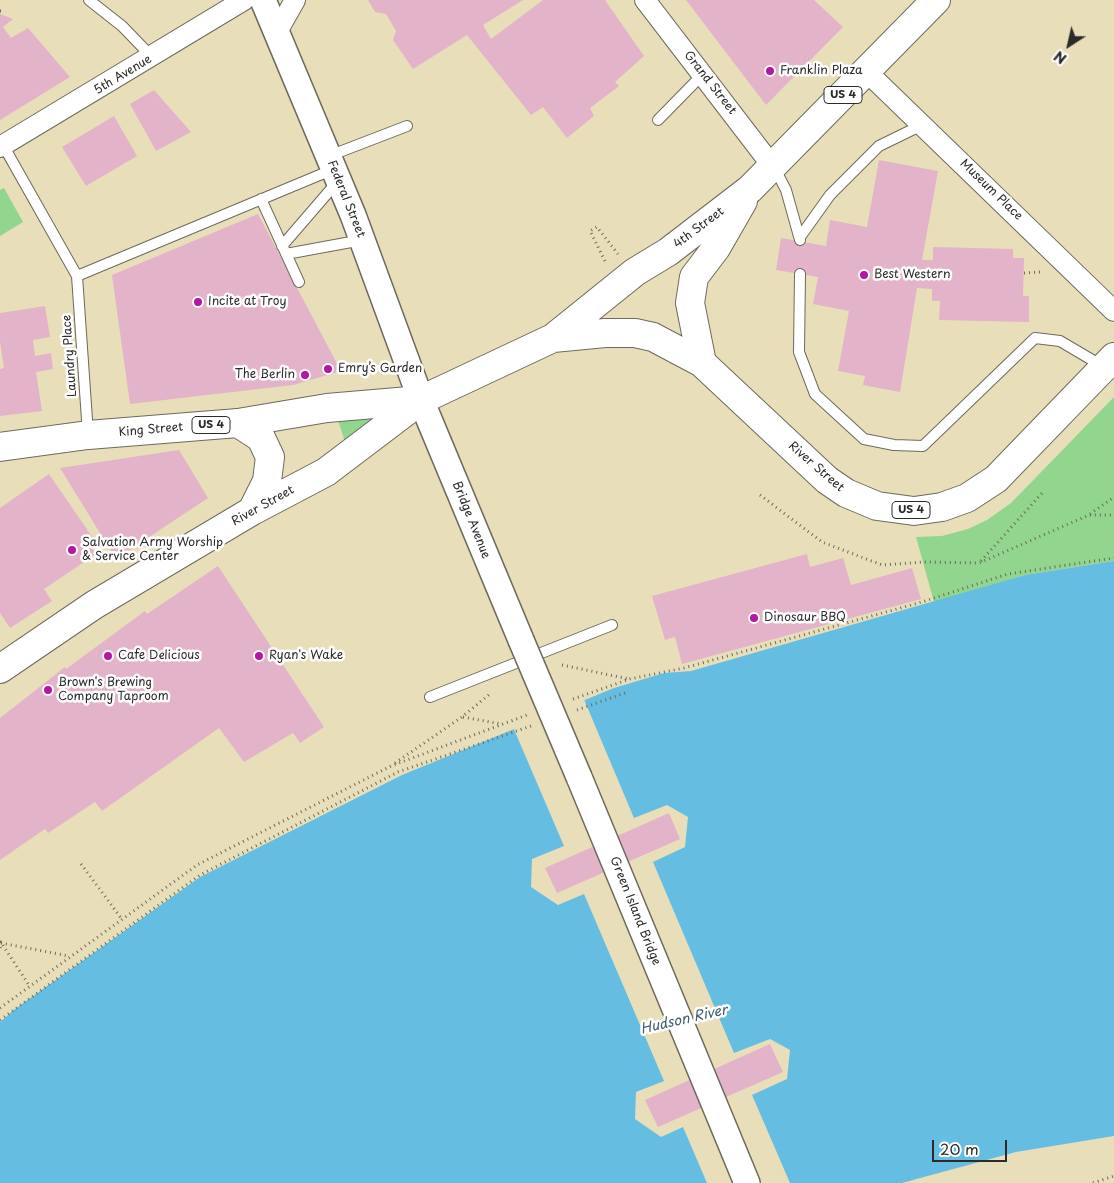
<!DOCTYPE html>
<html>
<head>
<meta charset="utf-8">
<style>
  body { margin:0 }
  #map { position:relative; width:1114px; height:1183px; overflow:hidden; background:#e8dfba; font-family:"Playpen Sans",sans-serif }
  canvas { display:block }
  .north { position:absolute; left:1044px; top:20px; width:50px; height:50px; -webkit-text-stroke:4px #fff; paint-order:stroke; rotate:215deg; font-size:14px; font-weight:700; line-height:20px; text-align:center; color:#2b2b2b }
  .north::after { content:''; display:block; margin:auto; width:18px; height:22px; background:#2b2b2b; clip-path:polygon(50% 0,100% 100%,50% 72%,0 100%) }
  .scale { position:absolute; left:932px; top:1140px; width:75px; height:22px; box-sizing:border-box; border:2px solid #2b2b2b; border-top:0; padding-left:6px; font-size:15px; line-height:18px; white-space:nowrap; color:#2b2b2b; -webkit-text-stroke:4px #fff; paint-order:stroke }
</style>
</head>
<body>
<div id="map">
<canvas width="1114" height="1183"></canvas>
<div class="north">N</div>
<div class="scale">20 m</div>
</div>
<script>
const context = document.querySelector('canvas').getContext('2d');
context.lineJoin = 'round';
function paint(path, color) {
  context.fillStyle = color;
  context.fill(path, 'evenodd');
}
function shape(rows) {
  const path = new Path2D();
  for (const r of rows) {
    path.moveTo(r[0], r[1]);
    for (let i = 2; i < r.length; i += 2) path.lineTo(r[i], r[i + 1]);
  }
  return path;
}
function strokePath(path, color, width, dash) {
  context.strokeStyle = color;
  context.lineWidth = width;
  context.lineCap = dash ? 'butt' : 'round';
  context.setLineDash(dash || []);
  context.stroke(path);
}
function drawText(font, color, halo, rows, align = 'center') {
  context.font = font + ' "Playpen Sans",sans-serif';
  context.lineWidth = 5;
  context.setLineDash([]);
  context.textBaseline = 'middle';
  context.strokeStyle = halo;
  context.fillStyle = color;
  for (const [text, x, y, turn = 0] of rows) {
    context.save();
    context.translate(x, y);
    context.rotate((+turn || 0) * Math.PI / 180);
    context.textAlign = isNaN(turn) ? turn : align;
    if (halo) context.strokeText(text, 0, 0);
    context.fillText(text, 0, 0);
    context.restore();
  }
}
const green = shape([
  [4,188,23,222,0,236,0,190],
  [1114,397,1114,561,1025,575,934,602,916,537,942,536,968,529,987,520,1011,503],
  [379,415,345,442,338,420]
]);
const water = shape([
  [1114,561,1114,1136,1016,1152,902,1183,0,1183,0,1022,15,1009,200,877,402,775,614,688,664,673,691,671,1025,575]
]);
const pier = shape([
  [583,697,634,818,667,805,688,817,685,847,653,862,734,1053,770,1039,790,1050,787,1079,752,1095,790,1183,707,1183,683,1127,661,1137,635,1119,636,1092,664,1081,584,894,558,905,531,887,532,859,564,846,513,727]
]);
const building = shape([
  [368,0,523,0,483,25,491,39,543,0,605,0,644,56,615,82,619,86,590,108,594,116,567,138,543,107,531,115,467,35,413,69,393,40,396,31,386,14,375,12],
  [686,0,814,0,843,27,766,105],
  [0,14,13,19,3,27,11,38,28,28,70,77,0,120],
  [154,90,191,132,156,151,130,104],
  [114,116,137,156,86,186,62,147],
  [879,160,938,171,922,260,933,260,933,247,1013,249,1013,258,1024,258,1023,296,1029,296,1029,322,939,320,940,301,932,301,932,289,917,288,900,392,863,385,865,376,838,371,849,311,813,304,818,277,776,270,781,238,826,246,830,220,867,227],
  [258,214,341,371,293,385,130,404,112,275],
  [45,306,50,337,33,340,35,356,51,353,53,369,36,372,42,411,0,416,0,369,4,368,0,342,0,313],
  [179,450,208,498,116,559,60,468],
  [49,474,95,541,90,545,96,554,44,589,52,601,10,628,0,613,0,508],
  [807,554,810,567,843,558,851,585,912,568,921,599,682,664,675,637,665,640,652,596],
  [218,566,324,727,300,743,293,733,244,762,219,728,102,811,95,802,48,833,45,829,0,860,0,718,65,667,66,669,145,611,147,614],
  [669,813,680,839,557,893,545,868],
  [770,1044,783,1072,658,1127,645,1100]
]);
const path = shape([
  [0,11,2,11],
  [605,261,590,231,597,227,618,254],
  [1024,273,1040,272],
  [760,495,822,542,882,565,924,562,979,563,1089,515,1114,515],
  [1090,514,1114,497],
  [981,561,1043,492],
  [562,665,629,679],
  [573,699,630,679,684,668,922,602,1008,574,1114,558],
  [577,710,628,692],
  [463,717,501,724],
  [395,763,462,717,491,693],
  [81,864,121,918],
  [0,941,29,985],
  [0,948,1,943,69,956],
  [0,1008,197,865,391,766,527,715],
  [0,1020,200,875,398,772,531,726],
  [1093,1183,1114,1176]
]);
const service = shape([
  [89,0,122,26,152,57],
  [658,120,703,74],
  [3,145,77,276,88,434],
  [329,156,407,126],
  [774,167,786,190,800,240],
  [261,199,299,282],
  [800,237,830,195,879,146,922,125],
  [282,246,338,181],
  [286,254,362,240],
  [800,274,799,352,815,394,864,439,894,445,923,446,1035,338,1060,341,1104,367],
  [77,276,334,169],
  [430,697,612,625]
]);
const minor = shape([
  [645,0,773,167],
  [278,30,295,0],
  [866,71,1114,311],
  [0,147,244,0]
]);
const tertiary = shape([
  [263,0,353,215,421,400,521,640],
  [579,777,747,1183]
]);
const primary = shape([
  [553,338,605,333,635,333,653,337,702,363,827,480,846,493,877,506,914,511,942,507,967,498,996,479,1114,357],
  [702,363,690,303,694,277,716,248,743,201],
  [238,423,261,438,270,457,267,481,252,511],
  [0,447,88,435,238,423,327,408,421,400],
  [0,669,94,605,252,511,326,472,421,400,553,338,635,272,668,252,750,189,936,0]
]);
const tertiaryBridge = shape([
  [521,640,579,777]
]);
const markers = [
  [770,71,5,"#b5179e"],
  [864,275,5,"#b5179e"],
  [198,302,5,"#b5179e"],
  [328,369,5,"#b5179e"],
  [305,375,5,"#b5179e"],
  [72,550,5,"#b5179e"],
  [754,618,5,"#b5179e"],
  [108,656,5,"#b5179e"],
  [259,656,5,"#b5179e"],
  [48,690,5,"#b5179e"]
];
const shields = [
  [843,95,38],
  [211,425,38],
  [911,510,38]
];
const shieldNames = [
  ["US 4",843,95],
  ["US 4",211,425],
  ["US 4",911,510]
];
const poiNames = [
  ["Franklin Plaza",780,71],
  ["Best Western",874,275],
  ["Incite at Troy",208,302],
  ["Emry’s Garden",338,369],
  ["The Berlin",295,375,"right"],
  ["Salvation Army Worship",82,543],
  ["& Service Center",82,557],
  ["Dinosaur BBQ",764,618],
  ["Cafe Delicious",118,656],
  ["Ryan's Wake",269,656],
  ["Brown's Brewing",58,683],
  ["Company Taproom",58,697]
];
const streetNames = [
  ["5th Avenue",123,75,-31],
  ["Grand Street",710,83,52],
  ["Museum Place",991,190,44],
  ["Federal Street",346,199,68],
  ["4th Street",699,228,-37],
  ["Laundry Place",70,356,-94],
  ["King Street",151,430,-5],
  ["River Street",816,467,41],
  ["River Street",263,506,-29],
  ["Bridge Avenue",471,520,68],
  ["Green Island Bridge",635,911,68]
];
const waterNames = [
  ["Hudson River",684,1020,-13]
];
paint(green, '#91d58e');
paint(water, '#65bee2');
paint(pier, '#e8dfba');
paint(building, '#e3b3c9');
strokePath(service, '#6d6a5d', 12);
strokePath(minor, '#6d6a5d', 22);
strokePath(tertiary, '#6d6a5d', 28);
strokePath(primary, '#6d6a5d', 30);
strokePath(path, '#6d6a5d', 3, [1, 4]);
strokePath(service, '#fff', 10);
strokePath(minor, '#fff', 20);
strokePath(tertiary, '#fff', 25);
strokePath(primary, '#fff', 28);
strokePath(tertiaryBridge, '#6d6a5d', 28, []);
strokePath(tertiaryBridge, '#fff', 25);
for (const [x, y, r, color] of markers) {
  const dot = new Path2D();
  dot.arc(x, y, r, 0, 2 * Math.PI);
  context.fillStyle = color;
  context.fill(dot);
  strokePath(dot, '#fff', 2);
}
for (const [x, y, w] of shields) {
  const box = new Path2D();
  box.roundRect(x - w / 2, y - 8.5, w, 17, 4);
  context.fillStyle = '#fff';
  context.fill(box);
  strokePath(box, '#2b2b2b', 1);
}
drawText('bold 11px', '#2b2b2b', null, shieldNames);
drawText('12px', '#2b2b2b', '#fff', poiNames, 'left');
drawText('12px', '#2b2b2b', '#fff', streetNames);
drawText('italic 14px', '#3f5e6b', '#fff', waterNames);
</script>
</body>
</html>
